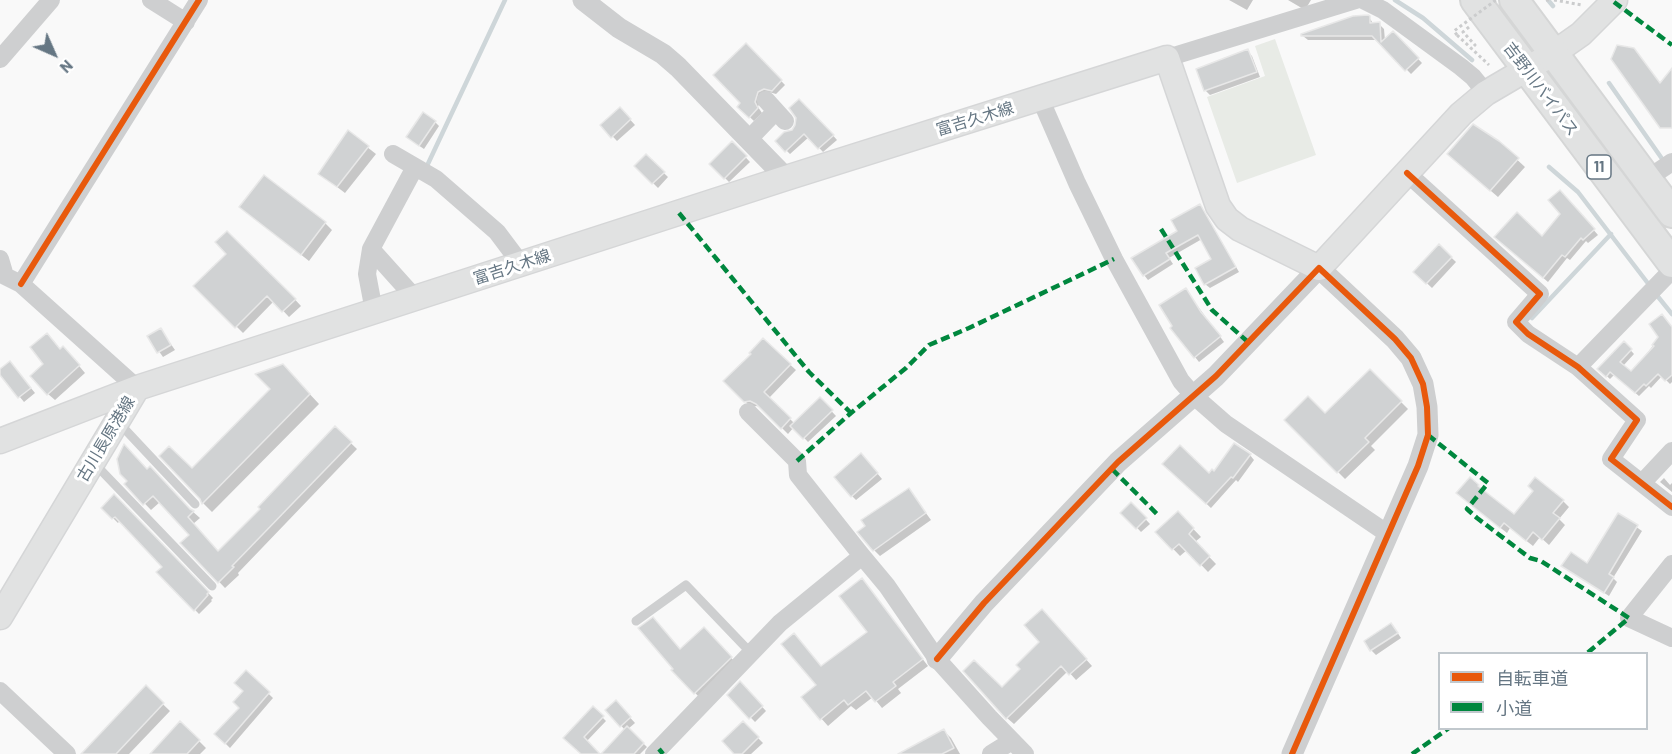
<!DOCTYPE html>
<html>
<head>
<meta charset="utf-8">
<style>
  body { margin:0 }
  #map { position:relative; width:1672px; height:754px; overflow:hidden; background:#f9f9f9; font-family:Barlow,"Noto Sans JP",sans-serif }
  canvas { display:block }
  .legend { position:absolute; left:1438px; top:652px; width:210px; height:78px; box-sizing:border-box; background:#fff; border:2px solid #c1c8cd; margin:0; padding:8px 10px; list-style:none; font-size:18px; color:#657683 }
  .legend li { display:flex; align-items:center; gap:12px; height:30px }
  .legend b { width:30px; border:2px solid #c1c8cd }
  .north { position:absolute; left:24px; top:24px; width:60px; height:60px; -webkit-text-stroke:4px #fff; paint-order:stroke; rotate:135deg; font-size:16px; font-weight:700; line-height:24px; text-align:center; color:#657683 }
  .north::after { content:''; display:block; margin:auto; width:21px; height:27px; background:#657683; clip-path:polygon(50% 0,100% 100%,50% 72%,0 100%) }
</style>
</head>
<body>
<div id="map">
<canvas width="1672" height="754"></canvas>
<ul class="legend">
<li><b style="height:8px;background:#e8590c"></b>自転車道</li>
<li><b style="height:8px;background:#00873e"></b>小道</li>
</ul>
<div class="north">N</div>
</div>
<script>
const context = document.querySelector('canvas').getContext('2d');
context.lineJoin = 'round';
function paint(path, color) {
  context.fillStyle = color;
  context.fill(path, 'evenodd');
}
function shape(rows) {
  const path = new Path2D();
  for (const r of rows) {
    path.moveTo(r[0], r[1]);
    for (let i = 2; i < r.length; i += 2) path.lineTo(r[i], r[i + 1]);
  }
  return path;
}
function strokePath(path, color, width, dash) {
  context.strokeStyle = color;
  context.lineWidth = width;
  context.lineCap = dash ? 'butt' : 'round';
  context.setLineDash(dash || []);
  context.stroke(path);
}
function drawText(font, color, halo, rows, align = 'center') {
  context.font = font + ' Barlow,"Noto Sans JP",sans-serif';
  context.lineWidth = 6;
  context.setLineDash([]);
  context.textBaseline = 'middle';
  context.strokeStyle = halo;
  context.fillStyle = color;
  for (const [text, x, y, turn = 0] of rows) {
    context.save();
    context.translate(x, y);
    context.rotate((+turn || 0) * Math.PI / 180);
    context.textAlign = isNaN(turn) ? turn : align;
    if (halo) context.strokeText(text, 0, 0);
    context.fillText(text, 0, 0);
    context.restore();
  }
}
const green = shape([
  [1275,39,1316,155,1237,183,1207,97,1265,76,1255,46]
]);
const shadow = shape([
  [1229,0,1253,0,1247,10],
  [1288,0,1311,0,1305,10],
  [1369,17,1374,25,1379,24,1384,29,1385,41,1393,33,1422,63,1411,74,1378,40,1308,40,1303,36],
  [746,45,785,85,776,94,769,92,762,96,758,107,762,113,754,121,739,107,742,103],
  [1247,51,1252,56,1260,77,1210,95,1205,90],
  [625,114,635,125,617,141,602,125],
  [435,122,439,126,424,149,412,141],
  [822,123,837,140,823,152,809,137,790,154,777,141,793,131,797,126],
  [348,132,376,154,345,193,320,174],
  [1498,142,1525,167,1498,197,1456,161],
  [732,143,750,162,729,182,711,164],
  [646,156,668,177,658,188,636,166],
  [1564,196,1598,235,1588,243,1586,241,1570,260,1567,258,1548,282,1500,241,1542,238,1562,214],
  [1200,206,1204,211,1239,272,1210,288,1205,284,1213,259,1202,239,1169,258,1173,264,1148,280,1144,275],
  [241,207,325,223,332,230,309,261],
  [1439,246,1456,262,1432,288,1415,272],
  [196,286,288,292,301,306,289,317,274,301,243,333],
  [1186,290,1224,342,1199,362,1195,357],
  [1672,328,1672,382,1670,384,1662,376,1651,388,1649,386,1639,396,1614,375,1610,379,1599,369,1624,343,1634,354,1623,366,1631,373,1660,337],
  [161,330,175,350,163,357,149,337],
  [763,340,796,370,769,398,794,423,820,399,836,416,808,442,794,427,788,434,764,410,757,406,751,407,725,381,753,354],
  [61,350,70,355,85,373,55,400,48,394],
  [14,367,35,393,24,402,0,373,0,370],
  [1370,371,1408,409,1371,446,1375,450,1345,479,1286,420,1325,415],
  [292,375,319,404,212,512,203,503,192,470],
  [335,428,357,449,238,573,239,575,225,588,182,543,191,535,160,502,151,510,126,484,147,471,200,518,193,524,219,552,262,509],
  [1250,455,1254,460,1238,482,1236,480,1211,508,1164,464,1209,475],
  [866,460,882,479,856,500,852,496],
  [1664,478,1670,485,1672,483,1672,492,1660,482],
  [909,490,931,520,880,556,874,550],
  [1484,492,1514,516,1563,501,1569,507,1559,519,1565,525,1549,545,1540,537,1533,546,1510,528,1507,533,1464,499],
  [114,496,213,598,211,600,212,601,199,614,158,572,164,567,120,520,118,523,103,508],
  [1131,504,1150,524,1141,532,1123,513],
  [1178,513,1201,537,1195,542,1216,564,1208,572,1187,550,1180,556,1157,532],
  [1619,515,1642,531,1613,578,1617,582,1609,596,1563,566,1588,565],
  [862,580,928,666,898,689,901,693,882,708,873,697,856,710,851,706,828,726,803,698,818,685,822,668,869,632],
  [1048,617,1092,666,1076,680,1068,671,1014,724,1007,718,1002,689,1022,669,1041,642],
  [704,629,735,662,700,698,673,670,680,651],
  [1395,629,1401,638,1376,655,1371,650],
  [246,672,273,698,230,748,216,734,241,708],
  [740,683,766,711,755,722,729,695],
  [146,688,170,711,129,754,85,754],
  [616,702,635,723,628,729,647,747,640,754,603,754,625,730,607,710],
  [593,708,606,721,586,742,598,754,583,754,565,738],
  [743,723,763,743,751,754,736,754],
  [944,731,951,738,960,754,902,754],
  [199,741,206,748,200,754,152,754]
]);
const stream = shape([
  [1395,0,1423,18,1472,60],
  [1548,0,1553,6],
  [1609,83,1665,163],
  [1549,167,1578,192,1650,286],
  [426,168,505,0],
  [1655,293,1672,314],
  [1532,318,1611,234]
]);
const building = shape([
  [1368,15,1370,16,1370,23,1380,22,1381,42,1393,31,1419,58,1405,71,1372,36,1301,36,1301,34,1353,16,1368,15],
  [746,43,782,80,772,91,764,89,758,92,755,102,758,108,749,118,737,107,740,103,713,75,746,43],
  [1617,45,1634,48,1660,83,1672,68,1672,128,1660,128,1611,59,1617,45],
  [1248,49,1257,72,1204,91,1196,69,1248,49],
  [799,99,834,135,818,149,804,134,785,152,775,141,784,132,792,130,795,125,796,118,789,108,799,99],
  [620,107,631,119,611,138,600,125,620,107],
  [423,112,436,121,419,146,406,137,423,112],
  [1473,124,1499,141,1519,158,1490,191,1447,154,1473,124],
  [348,130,369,146,337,187,318,174,348,130],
  [732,141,747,156,724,179,709,164,732,141],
  [646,154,665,172,652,184,634,166,646,154],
  [264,175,326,222,301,255,239,207,264,175],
  [1560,190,1595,229,1583,240,1581,238,1565,257,1562,255,1543,278,1494,237,1517,212,1542,236,1560,214,1548,200,1560,190],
  [1200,204,1236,267,1204,285,1195,268,1211,259,1198,235,1166,253,1170,259,1143,276,1131,258,1177,231,1171,220,1200,204],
  [227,231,296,299,282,312,267,296,235,328,193,286,226,254,215,242,227,231],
  [1439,244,1452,257,1426,284,1413,272,1439,244],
  [1186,288,1201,312,1221,336,1194,358,1170,328,1172,326,1159,305,1186,288],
  [1662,314,1672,327,1672,375,1665,381,1658,374,1646,386,1644,384,1635,393,1610,372,1606,377,1597,369,1624,341,1632,349,1620,362,1631,371,1654,346,1652,345,1658,337,1649,324,1662,314],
  [161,328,171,345,157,353,147,336,161,328],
  [47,333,60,349,63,346,80,365,47,395,30,376,43,364,30,347,47,333],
  [763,338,791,364,764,392,791,418,781,429,756,404,750,401,744,402,723,381,751,354,749,353,763,338],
  [10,361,31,388,18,398,0,375,0,369,10,361],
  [283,364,310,394,202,504,200,499,159,456,169,446,192,468,270,389,255,374,283,364],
  [1370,369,1402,401,1365,438,1369,442,1337,473,1284,420,1308,396,1325,413,1370,369],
  [820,397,833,410,803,439,790,426,820,397],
  [335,426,352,442,232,566,234,567,218,583,180,543,189,535,153,496,143,505,124,484,127,481,120,474,117,459,124,444,147,469,150,466,190,509,194,511,188,517,218,551,260,509,258,507,335,426],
  [1234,443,1251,454,1233,478,1231,477,1206,504,1162,464,1180,445,1209,473,1212,469,1214,471,1234,443],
  [861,453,878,473,851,497,834,477,861,453],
  [1470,477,1479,485,1478,486,1514,514,1533,491,1528,486,1535,477,1564,500,1553,513,1560,518,1542,540,1533,532,1526,541,1504,523,1500,528,1456,493,1470,477],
  [909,488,926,513,873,551,857,532,865,526,861,520,909,488],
  [114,494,209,592,207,594,208,595,194,611,156,572,162,567,115,517,112,519,101,508,114,494],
  [1131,502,1147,518,1136,529,1120,513,1131,502],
  [1178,511,1194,528,1189,534,1210,556,1200,566,1179,544,1172,550,1155,532,1178,511],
  [1618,513,1638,525,1609,574,1614,577,1604,593,1561,566,1571,552,1587,563,1618,513],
  [862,578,923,659,893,682,896,686,875,702,866,691,848,705,844,700,820,720,801,697,816,685,781,644,794,633,821,666,867,632,839,596,862,578],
  [1042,609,1087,659,1069,675,1061,666,1006,719,963,671,974,660,1002,687,1020,669,1016,665,1039,642,1024,625,1042,609],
  [653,617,680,649,704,627,732,657,694,694,671,670,673,669,638,628,653,617],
  [1391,623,1398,633,1370,651,1364,641,1391,623],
  [246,670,270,692,225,744,214,734,239,708,233,702,243,691,234,683,246,670],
  [740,681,763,706,749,719,727,695,740,681],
  [146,685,164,703,116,754,81,754,146,685],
  [616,700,631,717,620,727,605,710,616,700],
  [593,706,604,716,584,737,600,754,581,754,563,738,593,706],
  [180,721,200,740,187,754,150,754,180,721],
  [743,721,759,737,742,754,734,754,722,741,743,721],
  [627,726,644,743,634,754,601,754,627,726],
  [944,729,954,748,942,754,898,754,944,729]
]);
const path = shape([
  [1546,0,1549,0],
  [1554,0,1582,5],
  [1469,27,1463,32,1475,45,1471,49],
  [1457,35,1489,65]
]);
const service = shape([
  [119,423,195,504],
  [95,464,212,586],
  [636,621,686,585,751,653]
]);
const minor = shape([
  [151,0,186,22],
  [1363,0,1383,10,1461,67,1473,77,1486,93],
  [1167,58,1356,0],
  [0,59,51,0],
  [1040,98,1077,183,1114,259,1181,381,1194,396,1226,424,1388,534],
  [766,100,785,121],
  [749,139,776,111],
  [393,154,436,179,497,232,521,264],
  [1407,173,1540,294,1516,322,1528,334,1578,367,1637,420,1611,459,1672,507],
  [1647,179,1672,162],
  [371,249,367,274,374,311],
  [0,259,5,276,21,284,137,388],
  [21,284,199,0],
  [415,298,371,249,415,167],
  [1578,367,1672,270],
  [748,412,797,461,798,475,862,556],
  [1642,483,1672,451],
  [1672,564,1629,618,1672,638],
  [0,691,67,754],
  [654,754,780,623,862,556,887,586,937,659,989,717,1025,754],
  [991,754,1012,741]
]);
const tertiary = shape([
  [583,0,619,28,663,54,678,67,786,178],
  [937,659,984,603,1118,462,1216,376,1319,268,1395,339,1411,358,1423,384,1427,407,1428,435,1418,466,1292,754]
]);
const secondary = shape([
  [0,441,137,388,786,178,1167,58,1218,206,1227,219,1240,229,1319,268,1461,114,1486,93,1554,53,1581,34,1615,0],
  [0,617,137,388]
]);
const trunk = shape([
  [1475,0,1672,263],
  [1514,0,1672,213]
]);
const pathBridge = shape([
  [1457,35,1454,31,1496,0]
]);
const quiet = shape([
  [1614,2,1672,45],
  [679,213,809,372,851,413],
  [1161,229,1212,310,1248,342],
  [1428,435,1488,483,1467,509,1477,518,1530,558,1541,561,1629,618,1586,654],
  [797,461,851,413,906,368,929,345,969,328,1114,259],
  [1112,469,1158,515],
  [659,749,663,754],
  [1412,754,1449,728]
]);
const cycleway = shape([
  [1407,173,1540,294,1516,322,1528,334,1578,367,1637,420,1611,459,1672,507],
  [21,284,199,0],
  [937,659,984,603,1118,462,1216,376,1319,268,1395,339,1411,358,1423,384,1427,407,1428,435,1418,466,1292,754]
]);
const shields = [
  [1599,167,24]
];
const shieldNames = [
  ["11",1599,167]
];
const streetNames = [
  ["吉野川バイパス",1541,89,53],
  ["富吉久木線",975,119,-17],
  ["富吉久木線",512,267,-18],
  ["古川長原港線",106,439,-59]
];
paint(green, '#e8ebe6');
paint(shadow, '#0003');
strokePath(stream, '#ced6d9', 4.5);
paint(building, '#d0d2d3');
strokePath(building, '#e8e8e8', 1.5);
strokePath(secondary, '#d5d6d7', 27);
strokePath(trunk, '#d5d6d6', 32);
strokePath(path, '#cbcccd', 3, [3, 3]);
strokePath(service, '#cecfd0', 9);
strokePath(minor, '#cecfd0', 18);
strokePath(tertiary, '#cecfd0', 21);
strokePath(secondary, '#e1e2e2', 24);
strokePath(trunk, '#e1e2e2', 28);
strokePath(pathBridge, '#cbcccd', 3, [3, 3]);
strokePath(quiet, '#00873e', 4.5, [9, 4.5]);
strokePath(cycleway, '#e8590c', 6);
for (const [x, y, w] of shields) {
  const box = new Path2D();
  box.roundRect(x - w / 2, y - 12, w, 24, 4.5);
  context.fillStyle = '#fff';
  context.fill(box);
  strokePath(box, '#657683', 1.5);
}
drawText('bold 15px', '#657683', null, shieldNames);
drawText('16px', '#657683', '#fff', streetNames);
</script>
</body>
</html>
